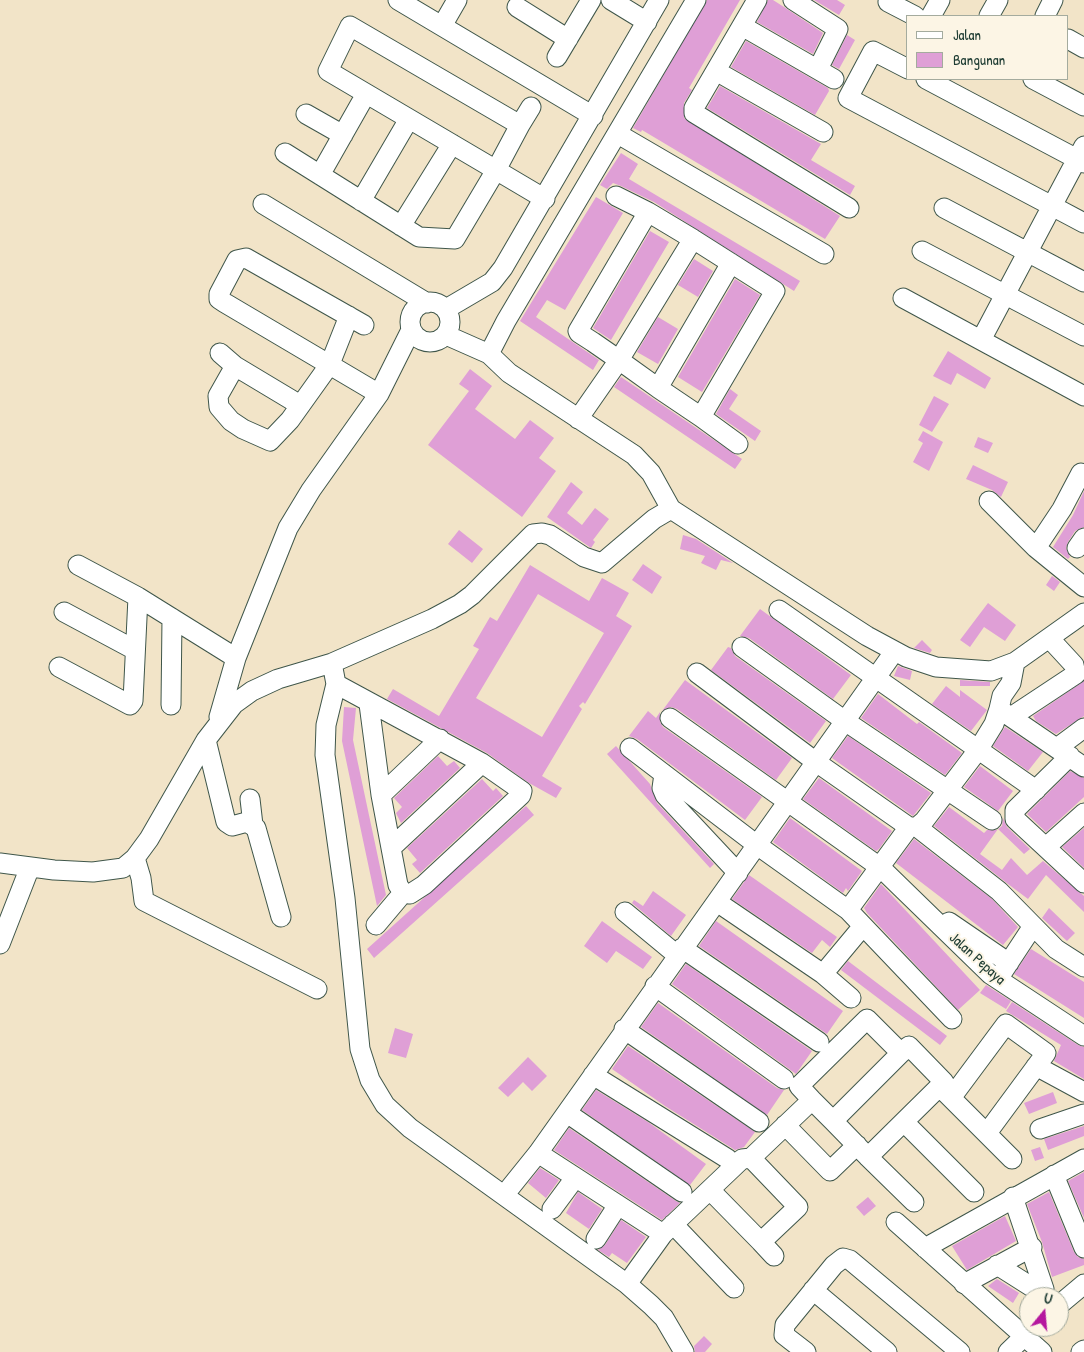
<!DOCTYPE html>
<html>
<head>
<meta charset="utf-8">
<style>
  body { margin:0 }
  #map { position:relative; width:1084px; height:1352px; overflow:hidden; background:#f2e4c8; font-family:"Patrick Hand",sans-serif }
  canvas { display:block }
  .legend { position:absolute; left:906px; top:15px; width:162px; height:65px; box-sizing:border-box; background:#fcf5e5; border:1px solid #a4ab9e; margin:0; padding:6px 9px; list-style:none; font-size:15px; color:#1f3d34 }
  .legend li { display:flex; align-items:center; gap:10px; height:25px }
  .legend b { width:25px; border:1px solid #a4ab9e }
  .north { position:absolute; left:1019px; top:1287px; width:50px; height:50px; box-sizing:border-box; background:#fcf5e5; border:1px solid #a4ab9e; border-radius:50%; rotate:17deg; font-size:14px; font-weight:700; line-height:20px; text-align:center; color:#1f3d34 }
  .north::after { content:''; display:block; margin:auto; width:18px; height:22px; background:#b5179e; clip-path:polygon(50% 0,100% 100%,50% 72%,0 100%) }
</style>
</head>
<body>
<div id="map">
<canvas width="1084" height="1352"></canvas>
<ul class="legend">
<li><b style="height:6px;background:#fff"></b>Jalan</li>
<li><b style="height:14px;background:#df9fd6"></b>Bangunan</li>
</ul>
<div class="north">U</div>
</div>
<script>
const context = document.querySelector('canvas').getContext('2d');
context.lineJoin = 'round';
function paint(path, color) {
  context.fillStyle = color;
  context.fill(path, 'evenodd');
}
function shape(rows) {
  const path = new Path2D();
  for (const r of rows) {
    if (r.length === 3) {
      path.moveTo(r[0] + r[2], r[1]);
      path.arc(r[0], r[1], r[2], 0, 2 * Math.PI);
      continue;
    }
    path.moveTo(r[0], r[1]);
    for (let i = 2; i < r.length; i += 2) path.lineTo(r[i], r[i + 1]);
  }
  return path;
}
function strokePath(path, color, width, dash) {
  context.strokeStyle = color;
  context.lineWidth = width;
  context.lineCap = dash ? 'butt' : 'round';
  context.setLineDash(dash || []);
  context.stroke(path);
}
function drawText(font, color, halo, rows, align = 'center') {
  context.font = font + ' "Patrick Hand",sans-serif';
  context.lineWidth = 4;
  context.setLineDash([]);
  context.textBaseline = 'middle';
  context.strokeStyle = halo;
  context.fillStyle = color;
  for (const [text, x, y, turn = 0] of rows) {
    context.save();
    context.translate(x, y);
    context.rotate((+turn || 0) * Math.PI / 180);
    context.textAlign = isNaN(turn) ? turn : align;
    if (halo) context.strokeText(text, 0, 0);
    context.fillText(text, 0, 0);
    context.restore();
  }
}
const building = shape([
  [707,0,740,0,689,88,692,90,684,103,684,118,840,216,825,239,642,130,641,132,633,128],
  [768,0,773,0,784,7,823,33,813,54,757,22],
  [814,0,837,0,845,5,839,15],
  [847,35,855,40,839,69,832,65],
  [746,41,828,88,829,91,815,115,731,67],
  [720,86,821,144,811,160,855,186,850,195,707,108],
  [621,153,638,164,629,179,800,281,794,291,654,202,621,186,613,183,607,189,600,185],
  [596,197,623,213,565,310,547,300,536,317,599,360,593,370,520,321],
  [650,231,669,242,611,340,593,328],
  [694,259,713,271,698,297,678,285],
  [735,279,760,295,702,392,678,377],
  [658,317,678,329,658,364,637,352],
  [948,351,991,378,985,389,957,373,951,385,933,376],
  [470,369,492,386,475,409,515,439,530,420,554,438,539,458,556,471,522,517,428,445,469,391,459,384],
  [621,377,742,459,735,469,614,387],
  [730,389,738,395,729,409,761,431,755,441,716,414],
  [934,396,949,404,932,432,919,425],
  [923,431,943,442,929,471,913,462,923,443,918,440],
  [978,437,993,443,988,453,974,447],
  [973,465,1008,482,1001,497,992,490,966,479],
  [571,482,583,492,567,513,582,525,595,508,609,519,593,540,595,542,591,548,547,517],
  [1084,491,1084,527,1075,531,1068,542,1066,548,1070,557,1068,559,1053,547,1073,515],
  [459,530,483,549,472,563,448,544],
  [683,535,696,539,733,563,721,560,716,570,701,563,705,556,680,549],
  [643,564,662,577,652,594,632,580],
  [530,565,589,601,602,578,629,593,616,616,632,626,585,704,583,702,579,706,582,709,542,776,562,788,556,798,529,783,487,753,387,699,393,689,439,716,479,649,473,646,490,617,497,621],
  [538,594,604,633,542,737,476,698],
  [1052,576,1060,582,1054,591,1046,585],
  [988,603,1016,625,1005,641,984,627,970,647,960,640],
  [760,609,851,675,833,699,749,638,740,636],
  [922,640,932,650,930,653,914,648],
  [728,647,731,648,735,656,826,721,810,743,711,670],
  [898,666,912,671,910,680,894,676],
  [685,680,792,758,776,780,677,709,671,707,662,711],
  [960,680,990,682,990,686,960,686],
  [1084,681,1084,716,1056,734,1036,721,1033,716],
  [946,686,960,697,960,690,987,710,971,731,932,704],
  [878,694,917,724,919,722,962,753,945,775,861,718],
  [344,707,356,708,353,740,386,895,377,906,342,741],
  [648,711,656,718,660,712,660,722,663,727,762,797,745,820,637,739,629,736],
  [1005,727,1043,752,1028,771,993,746],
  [848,736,931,793,913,816,832,758],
  [616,746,650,784,657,803,714,864,710,868,607,754],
  [438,756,447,766,454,761,460,768,401,823,396,813,402,807,394,798],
  [980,766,1013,791,998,811,964,787],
  [1070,771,1084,778,1084,797,1046,832,1027,814],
  [819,778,892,831,879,849,876,851,803,799],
  [482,779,493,791,496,788,503,796,420,873,412,864,417,860,407,848],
  [526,806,534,815,374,958,367,949],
  [949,807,984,833,987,830,997,830,1002,826,1003,818,1007,827,1030,849,1024,854,998,829,980,854,1002,870,1011,858,1027,875,1043,861,1084,896,1084,912,1046,875,1028,899,1008,884,934,826],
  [790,818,862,871,848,891,846,888,843,893,773,842],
  [1084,828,1084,868,1062,847],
  [914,839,992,899,1018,927,1003,945,896,863],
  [749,875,837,937,830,947,822,940,812,953,732,899],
  [881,884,980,990,958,1010,867,913,864,908],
  [653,891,686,915,671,936,632,903,634,900,643,906],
  [1049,908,1075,933,1067,941,1042,918],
  [602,921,652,957,643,969,616,951,607,963,584,946],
  [716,921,843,1011,827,1034,699,946],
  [1031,949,1084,982,1084,1018,1014,974],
  [848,961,947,1036,940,1045,841,970],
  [686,964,812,1051,796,1074,672,984],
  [986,985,1011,1001,1006,1009,980,993],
  [1012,1002,1078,1045,1084,1047,1084,1079,1054,1061,1061,1045,1006,1011],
  [658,1003,777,1088,784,1090,767,1115,641,1027],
  [395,1028,413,1034,406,1058,388,1053],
  [628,1046,755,1132,744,1147,735,1150,665,1106,612,1069],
  [528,1057,547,1076,532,1091,523,1082,508,1097,498,1088],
  [596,1090,648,1122,706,1164,690,1185,582,1110],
  [1053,1092,1057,1103,1029,1114,1024,1103],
  [1084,1126,1084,1136,1048,1150,1044,1139],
  [569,1128,676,1201,680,1203,662,1220,554,1150],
  [1040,1147,1044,1158,1035,1161,1031,1150],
  [540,1168,559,1180,546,1198,528,1183],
  [1084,1172,1084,1218,1068,1181],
  [578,1192,602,1209,589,1229,566,1213],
  [1049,1192,1074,1252,1078,1257,1084,1259,1084,1265,1052,1277,1042,1242,1027,1204],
  [868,1197,876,1206,864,1216,856,1207],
  [1005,1216,1016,1241,967,1270,952,1246],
  [621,1220,646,1237,627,1263,612,1253,609,1257,598,1250,605,1245],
  [997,1279,1019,1293,1013,1303,988,1286],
  [704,1336,712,1344,705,1352,695,1352,694,1346]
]);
const minor = shape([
  [398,0,593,116],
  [611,0,647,22],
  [696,0,506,321,489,354,509,373,634,455,651,473,671,509,867,636,906,657,936,667,991,671,1015,662,1084,613],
  [757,0,694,108,694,113,849,208],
  [793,0,838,29,820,65,814,67],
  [888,2,915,16],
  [517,7,568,39],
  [931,16,940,0],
  [989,16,998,0],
  [1045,16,1053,0],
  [442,26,457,0],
  [742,26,834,79],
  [1068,39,1084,48],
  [557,57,591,0],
  [908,69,873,51,848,98,1052,206,1077,159,1084,163],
  [716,71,823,132],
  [926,79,1077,159,1084,146],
  [1033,79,1084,106],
  [306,114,343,135],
  [520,125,531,107],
  [618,134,824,254],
  [285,153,419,237,455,239,496,170,520,125,350,26,328,71,496,170,545,199],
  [320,175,366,94],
  [616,196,648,212],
  [361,201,409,119],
  [263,204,427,303],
  [944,208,1084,282],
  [401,226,452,144],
  [922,251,1084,336],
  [903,298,1084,396],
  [430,322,20],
  [446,309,492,282,503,268,659,0],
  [364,325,246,258,237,260,219,294,219,299,225,303,379,394],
  [446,335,489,354],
  [981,340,1052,206,1084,223],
  [220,353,235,366,218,396,219,407,231,421,243,429,270,441,290,420,330,364,349,316],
  [235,366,300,405],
  [658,388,731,263],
  [701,417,738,444],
  [578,419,619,360,693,239,648,212,578,331,579,333,593,342,619,360,658,388,701,417,775,291,693,239],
  [1084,474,1081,473,1062,509,1036,548,1084,587],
  [989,501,1036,548],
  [1077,548,1084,538],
  [78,565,138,597,236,658,219,717],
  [779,610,1036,790],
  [64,612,135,650],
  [742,647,845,721,992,820],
  [236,658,288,528,311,490,379,394,411,330],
  [332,663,336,684,326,725,325,755,345,898,360,1049,370,1080,385,1105,410,1128,627,1284,651,1305,664,1318,684,1352],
  [59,667,130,705,133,701,138,597],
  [697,673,816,762,909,827],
  [336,684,482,763,522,791,521,795,424,885,410,894,403,893,398,885,381,795,369,704],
  [171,705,172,618],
  [999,709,1002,696,1011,683,1015,662],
  [1011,717,1076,674,1074,665,1050,639],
  [670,718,881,868,990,974,1084,1036],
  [206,740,226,822,232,826,247,822,256,828,281,917],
  [630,748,757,845,848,910,909,827,917,827,924,821,978,750,994,724,999,709,1084,767],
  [1057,748,1084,728],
  [1070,756,1015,810,1015,819,1084,883],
  [664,774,662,788,665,795,738,873],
  [381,795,440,739],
  [250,799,253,825],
  [917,827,999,891,1056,949,1084,967],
  [392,847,482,763],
  [1046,847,1084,813],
  [135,858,141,878,144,901,317,989],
  [0,863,54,870,93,872,123,868,135,858,149,839,206,740,234,704,252,691,278,679,332,663,432,619,460,604,472,595,533,534,542,533,550,535,584,557,602,563,654,519,671,509],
  [717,902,823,974,851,998],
  [848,910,952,1019],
  [625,912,677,955],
  [949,922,1009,963],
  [376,925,403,893],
  [0,944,30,867],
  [682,948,819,1042],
  [1002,973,1033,926],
  [823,974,863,926],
  [655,986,784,1079],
  [624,1029,759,1122],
  [1036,1066,1084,1092],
  [593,1075,728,1159],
  [942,1089,1012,1159],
  [951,1098,1006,1024,1046,1053,987,1133],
  [567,1113,682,1192],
  [833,1121,901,1053,867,1019,799,1086,812,1100,833,1121,868,1157,914,1202],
  [904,1122,974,1192],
  [785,1125,830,1171,857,1145],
  [1040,1129,1084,1114],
  [538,1153,663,1234,627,1284],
  [868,1157,944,1082,909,1046,901,1053],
  [1054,1175,1084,1248],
  [710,1190,761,1242,798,1207,751,1158],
  [505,1194,538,1153,894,652],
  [552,1209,575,1178],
  [896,1222,1042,1352],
  [673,1224,734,1288],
  [663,1234,742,1159,751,1158,812,1100],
  [596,1239,618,1205],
  [761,1242,774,1256],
  [925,1248,1084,1159],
  [997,1265,1038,1291,1044,1289,1013,1197],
  [964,1284,1032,1247],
  [813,1290,887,1352],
  [1059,1305,1084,1284],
  [806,1352,784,1335,785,1325,834,1265,843,1258,850,1260,960,1352],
  [1008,1352,1034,1327],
  [1081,1352,1084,1350]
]);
const streetNames = [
  ["Jalan Pepaya",977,959,42]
];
paint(building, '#df9fd6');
strokePath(minor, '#3f564a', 21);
strokePath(minor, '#fff', 19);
drawText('15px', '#1f3d34', '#fcf5e5', streetNames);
</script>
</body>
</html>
